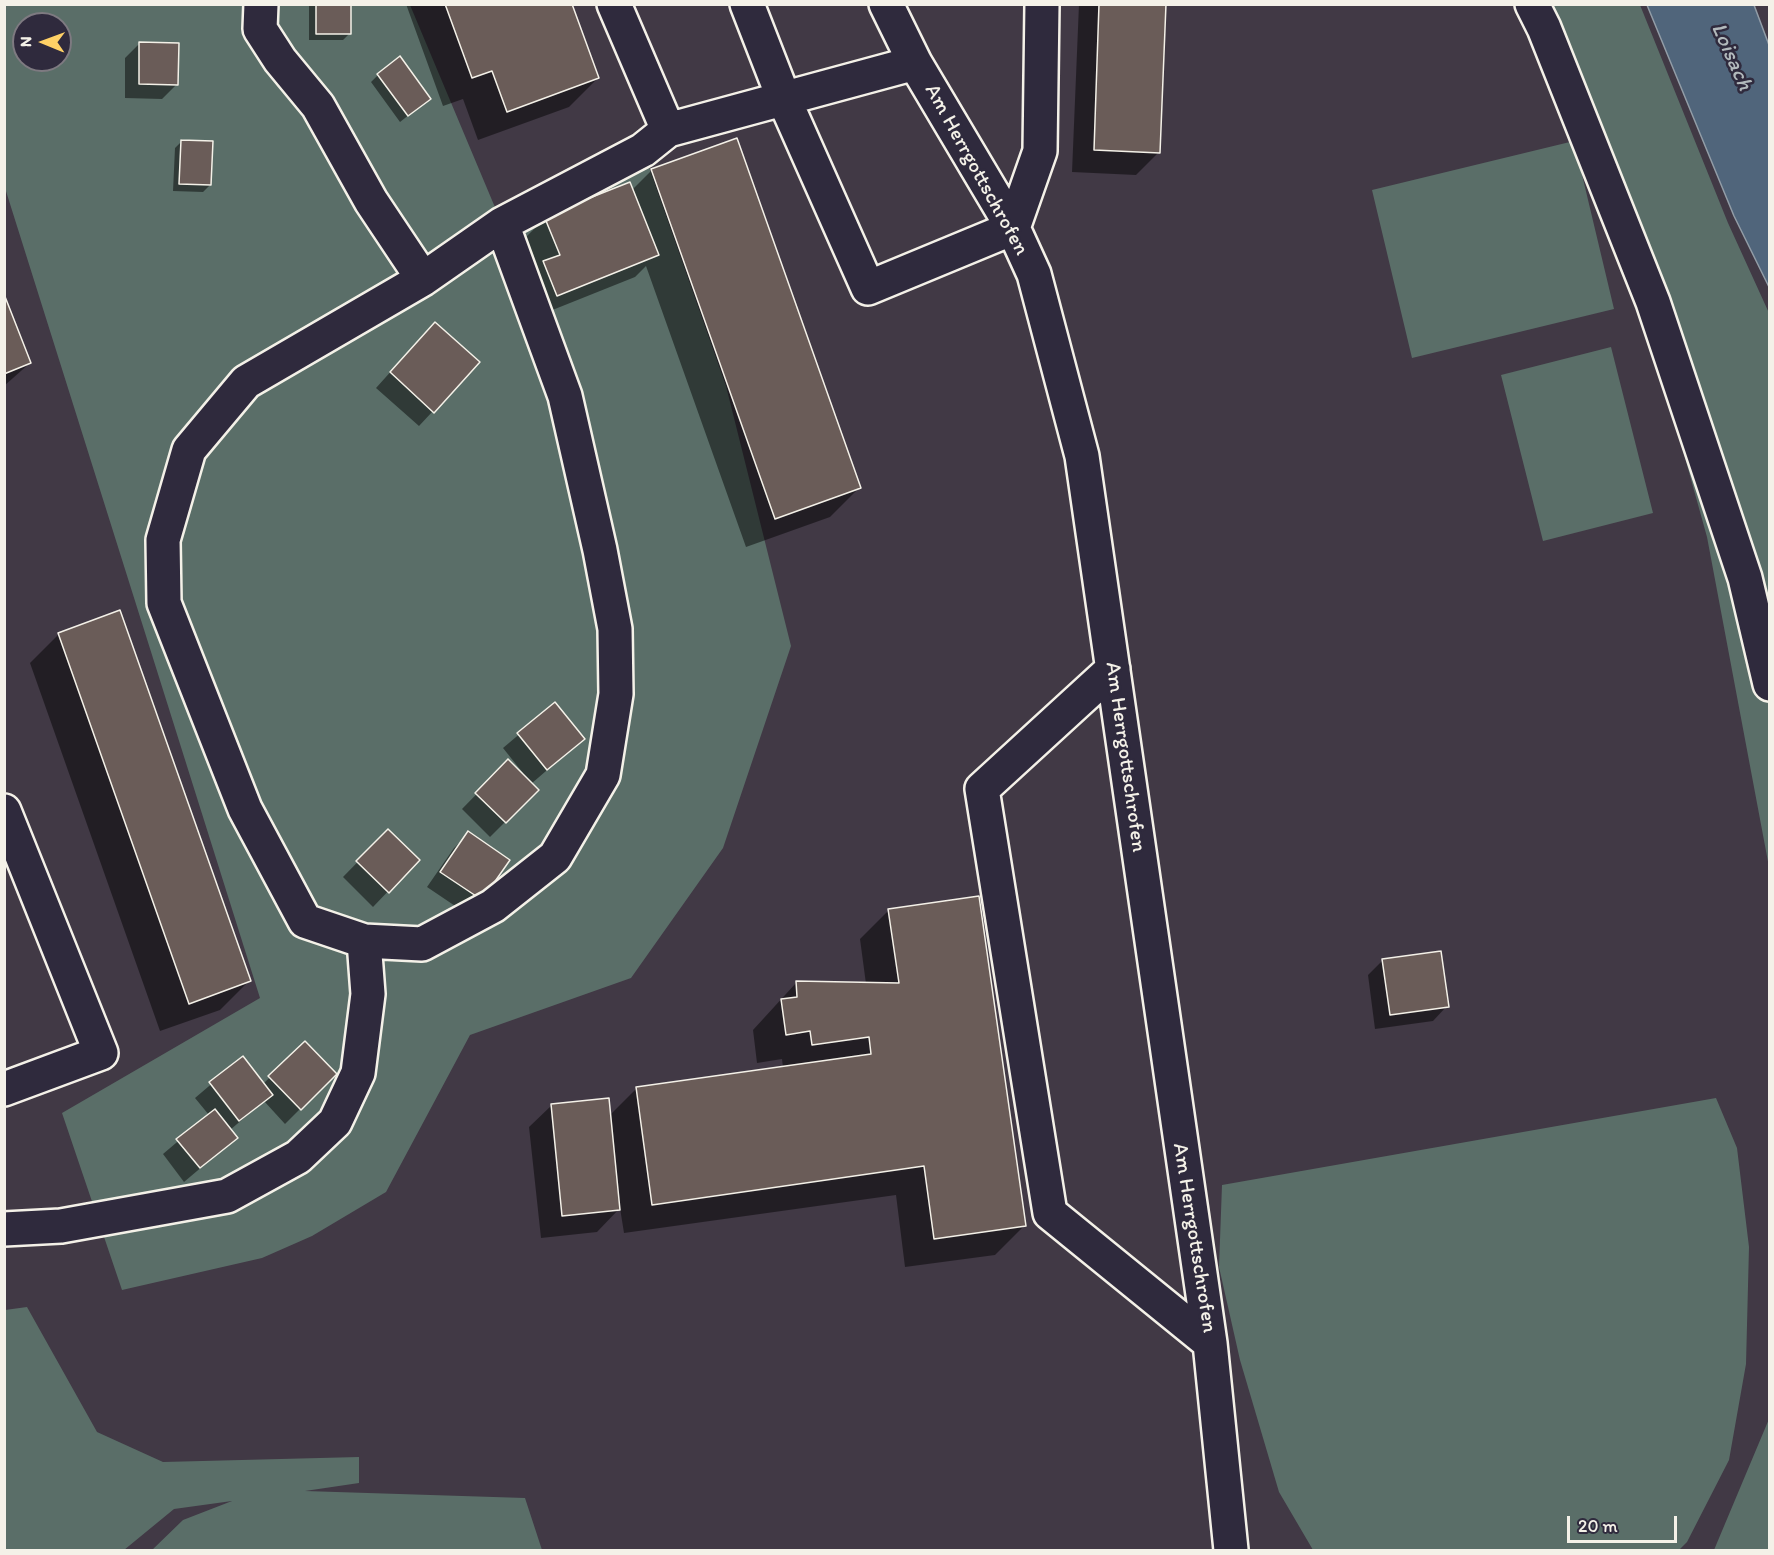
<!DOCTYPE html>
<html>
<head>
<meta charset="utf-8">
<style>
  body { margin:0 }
  #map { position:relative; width:1774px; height:1555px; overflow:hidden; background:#413945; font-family:Itim,sans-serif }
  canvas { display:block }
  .frame { position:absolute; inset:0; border:6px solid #f4f1e8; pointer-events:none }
  .north { position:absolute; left:12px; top:12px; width:60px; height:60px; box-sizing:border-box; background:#2f2a3d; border:2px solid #7e7a81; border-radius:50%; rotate:271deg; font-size:16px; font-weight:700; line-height:24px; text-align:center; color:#f4f1e8 }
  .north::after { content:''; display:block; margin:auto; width:21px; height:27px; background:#ffd166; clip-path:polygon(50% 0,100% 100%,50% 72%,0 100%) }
  .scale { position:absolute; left:1567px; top:1516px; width:110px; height:27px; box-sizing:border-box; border:3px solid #f4f1e8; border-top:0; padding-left:8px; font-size:18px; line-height:21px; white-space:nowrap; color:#f4f1e8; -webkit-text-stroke:4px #2f2a3d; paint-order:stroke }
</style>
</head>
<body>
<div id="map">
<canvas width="1774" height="1555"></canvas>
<div class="frame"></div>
<div class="north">N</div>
<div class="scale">20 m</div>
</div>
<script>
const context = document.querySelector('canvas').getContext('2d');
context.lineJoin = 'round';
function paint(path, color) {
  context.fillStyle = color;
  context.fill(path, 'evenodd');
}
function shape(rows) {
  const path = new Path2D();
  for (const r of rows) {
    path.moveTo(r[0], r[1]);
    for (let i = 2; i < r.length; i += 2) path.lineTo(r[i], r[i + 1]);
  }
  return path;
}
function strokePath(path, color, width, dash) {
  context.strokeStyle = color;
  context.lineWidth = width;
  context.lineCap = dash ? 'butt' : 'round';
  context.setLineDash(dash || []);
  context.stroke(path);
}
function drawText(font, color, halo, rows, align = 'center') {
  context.font = font + ' Itim,sans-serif';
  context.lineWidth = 5;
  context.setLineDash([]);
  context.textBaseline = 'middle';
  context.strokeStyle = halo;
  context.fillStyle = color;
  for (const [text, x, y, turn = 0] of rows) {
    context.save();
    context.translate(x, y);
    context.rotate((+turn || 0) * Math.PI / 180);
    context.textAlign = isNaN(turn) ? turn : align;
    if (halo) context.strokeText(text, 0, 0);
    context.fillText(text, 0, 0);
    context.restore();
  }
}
const green = shape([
  [4,5,410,5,502,224,643,150,726,386,791,646,723,848,631,978,470,1035,386,1192,312,1236,262,1258,122,1290,62,1113,260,998,5,188],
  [24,24,60,24,60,60,24,60],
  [1538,5,1640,5,1728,223,1769,313,1769,867,1707,537,1644,310],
  [1574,141,1614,309,1412,358,1372,190],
  [1611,347,1653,513,1543,541,1501,375],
  [1716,1098,1737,1148,1749,1247,1746,1364,1729,1460,1687,1542,1679,1550,1313,1550,1279,1492,1240,1360,1219,1267,1222,1185],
  [27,1307,97,1432,163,1462,359,1457,359,1483,305,1491,525,1498,542,1550,152,1550,183,1520,232,1501,174,1509,124,1550,5,1550,5,1310],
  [1769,1419,1769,1550,1714,1550]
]);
const water = shape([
  [1647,5,1754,5,1769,45,1769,287,1734,216,1647,5]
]);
const shadow = shape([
  [309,4,349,4,350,33,343,40,309,40],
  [406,4,571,4,598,78,569,107,478,140,463,99,443,106],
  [1079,4,1164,4,1158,153,1136,175,1072,172],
  [140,43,177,84,162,99,125,98,125,58],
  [378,75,429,99,400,122,371,82],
  [182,141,210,185,203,192,173,191,175,148],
  [652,170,859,488,830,517,746,547,646,266,635,277,535,317,523,240,545,218,632,190],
  [4,299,30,363,4,386],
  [421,338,433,411,419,426,376,388],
  [59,634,249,981,220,1010,160,1031,30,663],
  [555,704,583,739,531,784,537,790,490,837,462,809,508,762,522,775,523,773,503,748],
  [388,831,418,860,373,907,343,877],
  [469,833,508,860,467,914,427,887,454,848],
  [889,910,1024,1226,995,1255,905,1267,896,1195,624,1233,620,1208,597,1232,541,1238,529,1127,552,1105,609,1116,637,1088,783,1068,782,1059,757,1063,753,1030,796,983,866,984,860,939],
  [1383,960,1447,1006,1433,1021,1375,1029,1368,975],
  [305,1043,335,1074,285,1124,264,1101,230,1130,236,1138,184,1182,163,1154,209,1115,195,1098,242,1058,263,1084]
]);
const building = shape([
  [316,4,351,4,351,34,316,34,316,4],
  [445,4,572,4,599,78,507,112,492,71,472,78,445,4],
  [1099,4,1166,4,1160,153,1094,150,1099,4],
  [139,42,179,43,178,85,139,84,139,42],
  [400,56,431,99,408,116,377,74,400,56],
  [737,138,861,488,775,519,651,169,737,138],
  [181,140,213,141,211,185,179,184,181,140],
  [630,182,659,255,557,296,543,261,560,255,544,216,630,182],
  [4,294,31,363,4,374,4,294],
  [435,322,480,362,434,413,390,372,435,322],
  [120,610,251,981,189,1004,58,633,120,610],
  [555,702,585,739,547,770,517,733,555,702],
  [508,759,539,790,506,823,475,793,508,759],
  [388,829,420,860,389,893,356,861,388,829],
  [468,831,510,860,482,900,440,872,468,831],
  [979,896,1026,1226,934,1239,924,1166,652,1205,636,1087,871,1054,869,1037,812,1045,810,1031,786,1035,781,999,797,997,796,981,899,983,888,909,979,896],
  [1441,951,1449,1007,1390,1015,1382,959,1441,951],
  [305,1041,337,1074,301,1110,268,1076,305,1041],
  [243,1056,273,1095,239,1121,209,1082,243,1056],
  [609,1098,620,1210,562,1216,551,1104,609,1098],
  [215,1109,238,1138,200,1168,176,1139,215,1109]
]);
const minor = shape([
  [261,4,260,29,280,60,318,106,371,201,423,279],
  [614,4,668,130],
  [747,4,784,99,868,288,1013,228,1040,151,1042,4],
  [886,4,915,63,1013,228,1034,274,1082,456,1210,1343,1231,1550],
  [1532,4,1544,28,1653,302,1745,578,1770,684],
  [502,224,565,396,600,550,615,629,616,694,603,775,555,857,493,906,422,944,364,941,305,921,245,809,164,603,163,540,189,450,246,382,423,279,502,224,643,150,668,130,915,63],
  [1113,669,982,789,1050,1213,1210,1343],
  [4,811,101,1053,4,1089],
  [4,1229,61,1226,227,1196,298,1157,335,1122,358,1073,368,994,364,941]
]);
const streetNames = [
  ["Am Herrgottschrofen",976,170,61],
  ["Am Herrgottschrofen",1125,757,82],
  ["Am Herrgottschrofen",1194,1238,81]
];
const waterNames = [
  ["Loisach",1731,57,66]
];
paint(green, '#5a6e68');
paint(water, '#50657b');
strokePath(water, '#929da7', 1.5);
paint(shadow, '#0007');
paint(building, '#6a5c58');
strokePath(building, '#f4f1e8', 1.5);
strokePath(minor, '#f4f1e8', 38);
strokePath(minor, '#2f2a3d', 33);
drawText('21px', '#f4f1e8', '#2f2a3d', streetNames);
drawText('italic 22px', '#b2b9bc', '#2f2a3d', waterNames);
</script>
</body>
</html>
